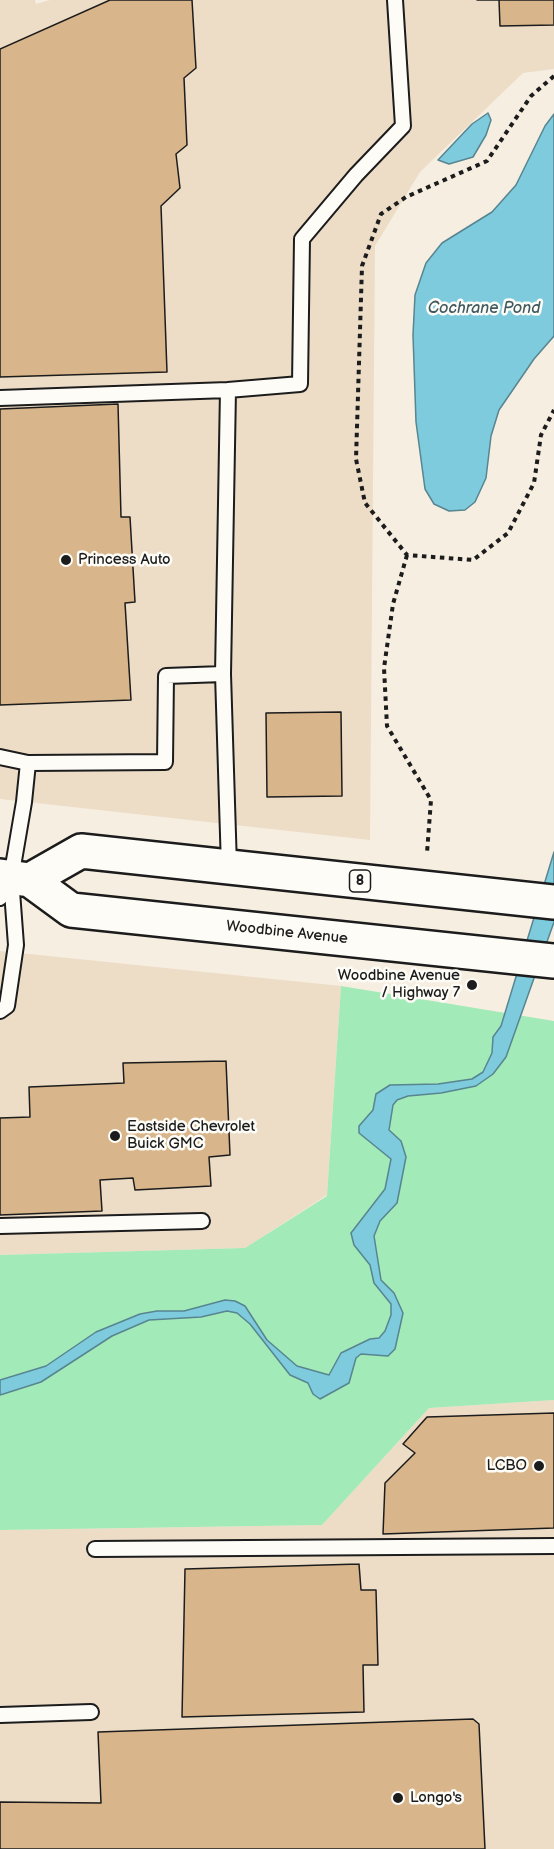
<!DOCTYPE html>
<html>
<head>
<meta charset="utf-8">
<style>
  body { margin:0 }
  canvas { display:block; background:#f6eee1 }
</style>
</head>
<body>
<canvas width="554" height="1849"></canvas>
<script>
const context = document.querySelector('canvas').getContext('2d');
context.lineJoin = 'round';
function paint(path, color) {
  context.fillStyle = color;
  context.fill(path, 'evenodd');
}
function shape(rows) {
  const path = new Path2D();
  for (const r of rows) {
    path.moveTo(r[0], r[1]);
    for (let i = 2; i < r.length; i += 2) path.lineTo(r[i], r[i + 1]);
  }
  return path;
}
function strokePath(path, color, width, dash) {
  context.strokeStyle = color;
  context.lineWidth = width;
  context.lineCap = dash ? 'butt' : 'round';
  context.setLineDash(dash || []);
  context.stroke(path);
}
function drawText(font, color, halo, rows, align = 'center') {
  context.font = font + ' "Balsamiq Sans",sans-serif';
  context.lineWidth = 5;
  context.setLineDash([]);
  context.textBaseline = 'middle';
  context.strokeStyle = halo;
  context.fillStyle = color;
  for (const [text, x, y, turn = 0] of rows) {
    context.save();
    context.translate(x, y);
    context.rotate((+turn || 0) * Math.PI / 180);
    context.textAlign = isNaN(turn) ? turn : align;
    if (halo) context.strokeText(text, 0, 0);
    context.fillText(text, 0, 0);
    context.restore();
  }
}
const built = shape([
  [0,0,35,0,36,4,50,0,554,0,554,69,523,73,420,172,375,246,370,840,0,799],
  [0,951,341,986,327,1195,245,1248,0,1255],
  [554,1400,554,1849,0,1849,0,1530,322,1525,429,1408]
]);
const green = shape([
  [341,986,554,1021,554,1400,429,1408,322,1525,0,1530,0,1255,245,1248,327,1196]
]);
const water = shape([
  [488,113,491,120,486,135,473,157,449,164,438,160,472,124,488,113],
  [554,114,554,336,534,359,499,410,491,436,486,478,475,502,465,510,449,511,434,504,425,489,416,422,413,335,415,295,426,263,442,243,492,212,516,185,545,126,554,114],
  [554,852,554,922,506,1057,493,1074,476,1086,441,1093,408,1096,397,1100,393,1105,389,1130,401,1141,406,1157,397,1203,380,1221,374,1236,381,1280,394,1293,403,1313,395,1349,388,1356,361,1354,356,1358,349,1383,320,1399,313,1394,308,1383,290,1375,250,1324,237,1313,227,1311,201,1317,149,1320,112,1336,41,1382,0,1395,0,1380,46,1366,96,1332,140,1314,157,1311,184,1311,225,1300,235,1301,245,1306,267,1340,297,1366,329,1375,341,1353,370,1339,379,1338,385,1331,391,1315,391,1304,374,1283,370,1265,354,1245,351,1233,385,1189,391,1159,359,1133,359,1126,373,1110,376,1094,390,1085,438,1084,472,1079,483,1072,492,1053,493,1037,501,1026,554,852]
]);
const building = shape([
  [110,0,192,0,196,68,184,78,187,145,176,154,180,188,161,206,167,372,0,377,0,49,110,0],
  [477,0,554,0,554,25,500,26,499,0,477,0],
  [118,404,121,517,130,517,135,602,125,603,131,700,0,705,0,409,118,404],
  [341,712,342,796,267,797,266,713,341,712],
  [226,1061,230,1155,209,1157,211,1186,135,1190,133,1178,100,1180,102,1211,0,1215,0,1118,30,1117,29,1087,124,1083,123,1063,226,1061],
  [554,1413,554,1528,383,1534,385,1483,415,1453,403,1444,427,1417,554,1413],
  [359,1564,361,1590,376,1590,378,1665,363,1665,364,1712,182,1717,185,1569,359,1564],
  [473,1719,479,1724,485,1849,0,1849,0,1802,101,1803,98,1732,473,1719]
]);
const path = shape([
  [554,76,531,96,487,161,406,197,381,214,362,266,356,459,365,503,407,555,473,560,508,533,534,483,541,435,554,410],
  [407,555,393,604,384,668,387,726,431,800,427,853]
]);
const service = shape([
  [228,390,300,384,302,239,356,175,403,126,395,0],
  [0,398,228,390,223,674,229,867],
  [0,757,28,763,24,802,11,878,16,945,7,1006,0,1011],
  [28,763,165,762,166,676,223,674],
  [0,898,11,878],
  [0,1226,202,1221],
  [95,1549,554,1546],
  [0,1715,91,1712]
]);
const primary = shape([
  [0,876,30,880,71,910,554,961],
  [30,880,81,851,554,902]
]);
const markers = [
  [66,560,6,"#1c1c1c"],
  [472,985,6,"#1c1c1c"],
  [115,1136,6,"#1c1c1c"],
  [539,1466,6,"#1c1c1c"],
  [398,1798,6,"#1c1c1c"]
];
const shields = [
  [360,881,21]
];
const shieldNames = [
  ["8",360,881]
];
const poiNames = [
  ["Princess Auto",78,560],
  ["Woodbine Avenue",460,976,"right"],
  ["/ Highway 7",460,993,"right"],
  ["Eastside Chevrolet",127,1127],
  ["Buick GMC",127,1144],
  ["LCBO",527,1466,"right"],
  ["Longo's",410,1798]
];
const streetNames = [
  ["Woodbine Avenue",287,933,6]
];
const waterNames = [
  ["Cochrane Pond",484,309]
];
paint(built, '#edddc7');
paint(green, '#a2eab7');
paint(water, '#7fcbde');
strokePath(water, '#578590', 1.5);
paint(building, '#d8b58a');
strokePath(building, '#1c1c1c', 1.5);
strokePath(service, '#1c1c1c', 18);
strokePath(primary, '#1c1c1c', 38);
strokePath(path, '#1c1c1c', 4, [4.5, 4.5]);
strokePath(service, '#fdfcf7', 14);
strokePath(primary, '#fdfcf7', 33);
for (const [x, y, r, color] of markers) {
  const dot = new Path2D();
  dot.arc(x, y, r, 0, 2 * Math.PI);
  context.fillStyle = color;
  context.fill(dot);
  strokePath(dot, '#fdfcf7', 2);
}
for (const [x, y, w] of shields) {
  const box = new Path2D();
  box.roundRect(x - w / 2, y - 11, w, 22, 4.5);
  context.fillStyle = '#fdfcf7';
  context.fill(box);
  strokePath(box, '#1c1c1c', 1.5);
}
drawText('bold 14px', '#1c1c1c', null, shieldNames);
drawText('15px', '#1c1c1c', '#fdfcf7', poiNames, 'left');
drawText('15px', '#1c1c1c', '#fdfcf7', streetNames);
drawText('italic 16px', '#3f5960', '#fdfcf7', waterNames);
</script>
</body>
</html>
